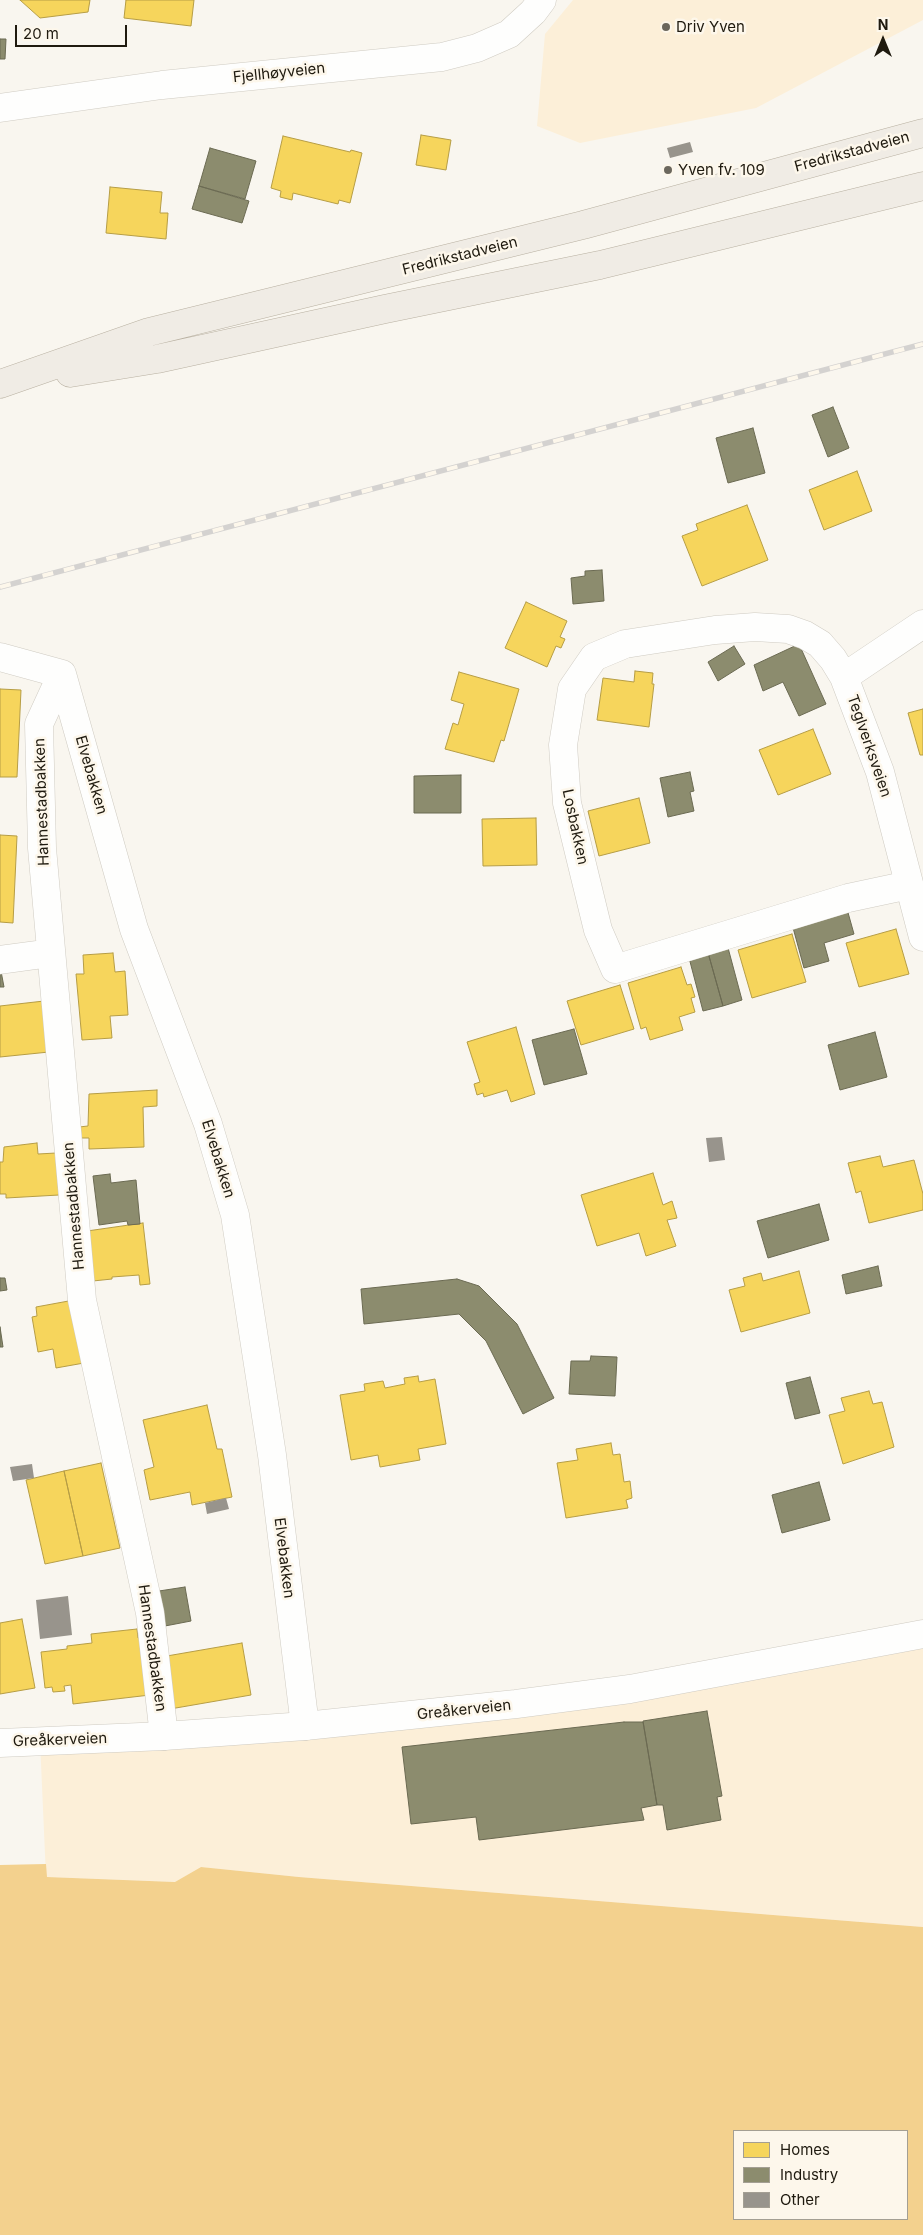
<!DOCTYPE html>
<html>
<head>
<meta charset="utf-8">
<style>
  body { margin:0 }
  #map { position:relative; width:923px; height:2235px; overflow:hidden; background:#f9f6ef; font-family:Inter,sans-serif }
  canvas { display:block }
  .legend { position:absolute; left:733px; top:2130px; width:175px; height:90px; box-sizing:border-box; background:#fdf7eb; border:1px solid #a49f93; margin:0; padding:6px 9px; list-style:none; font-size:15px; color:#1f1a0f }
  .legend li { display:flex; align-items:center; gap:10px; height:25px }
  .legend b { width:25px; border:1px solid #a49f93 }
  .north { position:absolute; left:858px; top:15px; width:50px; height:50px; -webkit-text-stroke:4px #fdf7eb; paint-order:stroke; rotate:0deg; font-size:14px; font-weight:700; line-height:20px; text-align:center; color:#1f1a0f }
  .north::after { content:''; display:block; margin:auto; width:18px; height:22px; background:#1f1a0f; clip-path:polygon(50% 0,100% 100%,50% 72%,0 100%) }
  .scale { position:absolute; left:15px; top:25px; width:112px; height:22px; box-sizing:border-box; border:2px solid #1f1a0f; border-top:0; padding-left:6px; font-size:15px; line-height:18px; white-space:nowrap; color:#1f1a0f; -webkit-text-stroke:4px #fdf7eb; paint-order:stroke }
</style>
</head>
<body>
<div id="map">
<canvas width="923" height="2235"></canvas>
<ul class="legend">
<li><b style="height:14px;background:#f6d55c"></b>Homes</li>
<li><b style="height:14px;background:#8c8c6e"></b>Industry</li>
<li><b style="height:14px;background:#98948c"></b>Other</li>
</ul>
<div class="north">N</div>
<div class="scale">20 m</div>
</div>
<script>
const context = document.querySelector('canvas').getContext('2d');
context.lineJoin = 'round';
function paint(path, color) {
  context.fillStyle = color;
  context.fill(path, 'evenodd');
}
function shape(rows) {
  const path = new Path2D();
  for (const r of rows) {
    path.moveTo(r[0], r[1]);
    for (let i = 2; i < r.length; i += 2) path.lineTo(r[i], r[i + 1]);
  }
  return path;
}
function strokePath(path, color, width, dash) {
  context.strokeStyle = color;
  context.lineWidth = width;
  context.lineCap = dash ? 'butt' : 'round';
  context.setLineDash(dash || []);
  context.stroke(path);
}
function drawText(font, color, halo, rows, align = 'center') {
  context.font = font + ' Inter,sans-serif';
  context.lineWidth = 5;
  context.setLineDash([]);
  context.textBaseline = 'middle';
  context.strokeStyle = halo;
  context.fillStyle = color;
  for (const [text, x, y, turn = 0] of rows) {
    context.save();
    context.translate(x, y);
    context.rotate((+turn || 0) * Math.PI / 180);
    context.textAlign = isNaN(turn) ? turn : align;
    if (halo) context.strokeText(text, 0, 0);
    context.fillText(text, 0, 0);
    context.restore();
  }
}
const built = shape([
  [573,0,923,0,923,20,756,108,580,143,537,126,545,34],
  [923,1634,923,1927,299,1877,201,1867,176,1882,46,1877,40,1741,305,1726]
]);
const water = shape([
  [46,1864,47,1877,175,1882,201,1867,299,1877,923,1927,923,2235,0,2235,0,1865],
  [734,2131,907,2131,907,2219,734,2219]
]);
const homes = shape([
  [20,0,90,0,88,12,40,18,20,0],
  [126,0,194,0,191,26,124,18,126,0],
  [421,135,451,140,446,170,416,165,421,135],
  [283,136,350,152,351,150,362,153,350,203,339,200,338,204,293,193,292,200,280,197,281,191,271,188,283,136],
  [110,187,162,192,160,213,168,213,166,239,106,233,110,187],
  [857,471,872,511,824,530,809,490,857,471],
  [747,505,768,560,702,586,682,536,698,530,696,524,747,505],
  [526,602,567,621,560,637,565,639,561,648,556,646,547,667,505,648,526,602],
  [635,671,653,673,652,684,654,684,649,727,597,720,603,678,634,682,635,671],
  [459,672,519,689,504,741,501,740,494,762,445,749,453,723,458,725,464,704,451,700,459,672],
  [0,689,21,690,17,777,0,777,0,689],
  [923,709,923,755,920,755,908,713,923,709],
  [813,729,831,774,778,795,759,750,813,729],
  [639,798,650,843,599,856,588,811,639,798],
  [536,818,537,865,483,866,482,819,536,818],
  [0,835,17,836,13,923,0,922,0,835],
  [896,929,909,974,859,987,846,943,896,929],
  [792,934,806,982,752,998,738,950,792,934],
  [113,953,115,972,125,971,128,1015,110,1016,112,1038,82,1040,76,974,84,974,83,955,113,953],
  [681,967,687,985,691,984,695,997,691,998,695,1012,679,1017,683,1030,650,1040,646,1027,641,1029,628,983,681,967],
  [620,985,634,1029,581,1045,567,1001,620,985],
  [44,1001,49,1052,0,1057,0,1006,44,1001],
  [516,1027,535,1094,511,1102,507,1090,484,1097,483,1093,477,1095,474,1084,480,1082,467,1042,516,1027],
  [157,1090,157,1106,143,1107,144,1147,89,1149,89,1138,80,1138,79,1127,88,1126,89,1094,157,1090],
  [37,1143,38,1154,56,1153,59,1195,6,1198,6,1194,0,1194,0,1162,3,1162,4,1147,37,1143],
  [880,1156,883,1167,914,1160,923,1194,923,1210,869,1223,861,1191,856,1193,848,1163,880,1156],
  [653,1173,663,1205,672,1201,677,1218,667,1220,676,1246,646,1256,639,1233,597,1246,581,1195,653,1173],
  [143,1223,150,1284,140,1285,139,1275,112,1277,112,1279,93,1281,87,1231,143,1223],
  [799,1271,810,1313,741,1332,729,1290,745,1286,743,1278,761,1273,763,1281,799,1271],
  [74,1300,84,1363,56,1368,53,1349,38,1352,32,1317,37,1316,36,1307,74,1300],
  [418,1376,419,1382,435,1379,446,1444,418,1449,420,1460,380,1467,378,1455,351,1460,340,1395,365,1391,364,1384,383,1381,385,1388,405,1384,404,1378,418,1376],
  [869,1391,873,1404,882,1402,894,1447,843,1464,829,1415,845,1411,841,1398,869,1391],
  [207,1405,217,1449,222,1449,232,1497,192,1505,190,1492,150,1500,144,1470,154,1467,143,1420,207,1405],
  [611,1443,613,1455,620,1454,624,1482,630,1481,632,1498,626,1500,628,1508,566,1518,557,1463,578,1460,576,1449,611,1443],
  [101,1463,120,1548,83,1556,64,1471,101,1463],
  [64,1471,83,1556,45,1564,26,1480,64,1471],
  [22,1619,35,1688,0,1694,0,1623,22,1619],
  [137,1629,138,1638,144,1637,150,1695,73,1704,71,1685,64,1686,65,1691,53,1692,52,1687,45,1688,41,1652,67,1649,67,1646,92,1643,91,1634,137,1629],
  [242,1643,251,1695,170,1709,161,1657,242,1643]
]);
const industry = shape([
  [0,39,6,39,5,59,0,59,0,39],
  [210,148,256,161,245,199,199,186,210,148],
  [199,186,249,201,242,223,192,209,199,186],
  [833,407,849,448,828,457,812,415,833,407],
  [753,428,765,473,728,483,716,438,753,428],
  [602,570,604,601,573,604,571,578,585,576,585,571,602,570],
  [799,644,826,704,799,716,783,682,763,691,754,665,799,644],
  [734,646,745,664,718,681,708,662,734,646],
  [690,772,694,791,690,792,694,811,668,817,660,778,690,772],
  [461,775,461,813,414,813,414,776,461,775],
  [847,909,854,934,824,943,829,961,804,968,792,924,847,909],
  [727,944,742,1000,723,1006,707,949,727,944],
  [707,949,723,1006,703,1011,688,954,707,949],
  [0,966,4,987,0,987,0,966],
  [574,1029,587,1074,544,1085,532,1040,574,1029],
  [875,1032,887,1077,840,1090,828,1045,875,1032],
  [110,1174,111,1183,136,1180,140,1224,128,1225,127,1221,99,1225,93,1176,110,1174],
  [819,1204,829,1240,768,1258,757,1221,819,1204],
  [878,1266,882,1286,846,1294,842,1275,878,1266],
  [0,1278,5,1278,7,1290,0,1291,0,1278],
  [457,1279,479,1286,517,1324,554,1398,523,1414,486,1341,459,1314,364,1324,361,1289,457,1279],
  [0,1327,3,1347,0,1347,0,1327],
  [591,1356,617,1357,615,1396,569,1394,571,1361,590,1361,591,1356],
  [810,1377,820,1413,795,1419,786,1383,810,1377],
  [819,1482,830,1520,782,1533,772,1495,819,1482],
  [185,1587,191,1621,165,1626,159,1591,185,1587],
  [707,1711,722,1796,717,1797,721,1820,667,1830,663,1805,657,1805,643,1721,707,1711],
  [624,1722,643,1722,657,1805,641,1808,644,1820,479,1840,476,1817,411,1824,402,1747,624,1722]
]);
const building = shape([
  [690,142,693,152,670,158,667,148],
  [722,1137,725,1160,709,1162,706,1138],
  [32,1464,34,1478,13,1481,10,1467],
  [226,1498,229,1509,207,1514,205,1503],
  [68,1596,72,1635,40,1639,36,1600]
]);
const minor = shape([
  [0,108,162,85,442,57,477,48,509,34,533,12,542,0],
  [923,624,844,677,880,772,923,937],
  [0,657,62,674,134,929,208,1124,235,1215,272,1455,305,1726],
  [62,674,39,724,42,848,82,1300,150,1613,164,1736],
  [844,677,833,659,820,644,805,635,788,629,755,627,715,630,625,644,594,657,572,689,563,745,567,803,598,930,615,969,848,898,909,885],
  [0,960,51,953]
]);
const secondary = shape([
  [0,1743,164,1736,305,1726,516,1704,630,1689,923,1634]
]);
const primary = shape([
  [70,373,157,359,385,309,600,265,923,186],
  [0,384,149,332,583,225,923,133]
]);
const rail = shape([
  [0,587,923,344]
]);
const markers = [
  [666,27,5,"#6b675d"],
  [668,170,5,"#6b675d"]
];
const poiNames = [
  ["Driv Yven",676,27],
  ["Yven fv. 109",678,170]
];
const streetNames = [
  ["Fjellhøyveien",279,73,-6],
  ["Fredrikstadveien",852,152,-15],
  ["Fredrikstadveien",460,256,-14],
  ["Teglverksveien",869,746,71],
  ["Elvebakken",91,775,74],
  ["Hannestadbakken",42,802,-92],
  ["Losbakken",575,827,78],
  ["Elvebakken",218,1159,73],
  ["Hannestadbakken",74,1206,-95],
  ["Elvebakken",284,1558,83],
  ["Hannestadbakken",152,1648,82],
  ["Greåkerveien",464,1710,-6],
  ["Greåkerveien",60,1740,-2]
];
paint(built, '#fcefd8');
paint(water, '#f3d18e');
paint(homes, '#f6d55c');
strokePath(homes, '#b69d45', 1);
paint(industry, '#8c8c6e');
strokePath(industry, '#6b6a52', 1);
paint(building, '#98948c');
strokePath(minor, '#cfcbc2', 29);
strokePath(secondary, '#cfcbc2', 29);
strokePath(primary, '#b8b0a1', 29);
strokePath(minor, '#fefefd', 28);
strokePath(secondary, '#fefefd', 28);
strokePath(primary, '#f0ece5', 28);
strokePath(rail, '#d4d2d0', 5.5);
strokePath(rail, '#fdf7eb', 4, [11]);
for (const [x, y, r, color] of markers) {
  const dot = new Path2D();
  dot.arc(x, y, r, 0, 2 * Math.PI);
  context.fillStyle = color;
  context.fill(dot);
  strokePath(dot, '#fdf7eb', 2);
}
drawText('15px', '#1f1a0f', '#fdf7eb', poiNames, 'left');
drawText('15px', '#1f1a0f', '#fdf7eb', streetNames);
</script>
</body>
</html>
